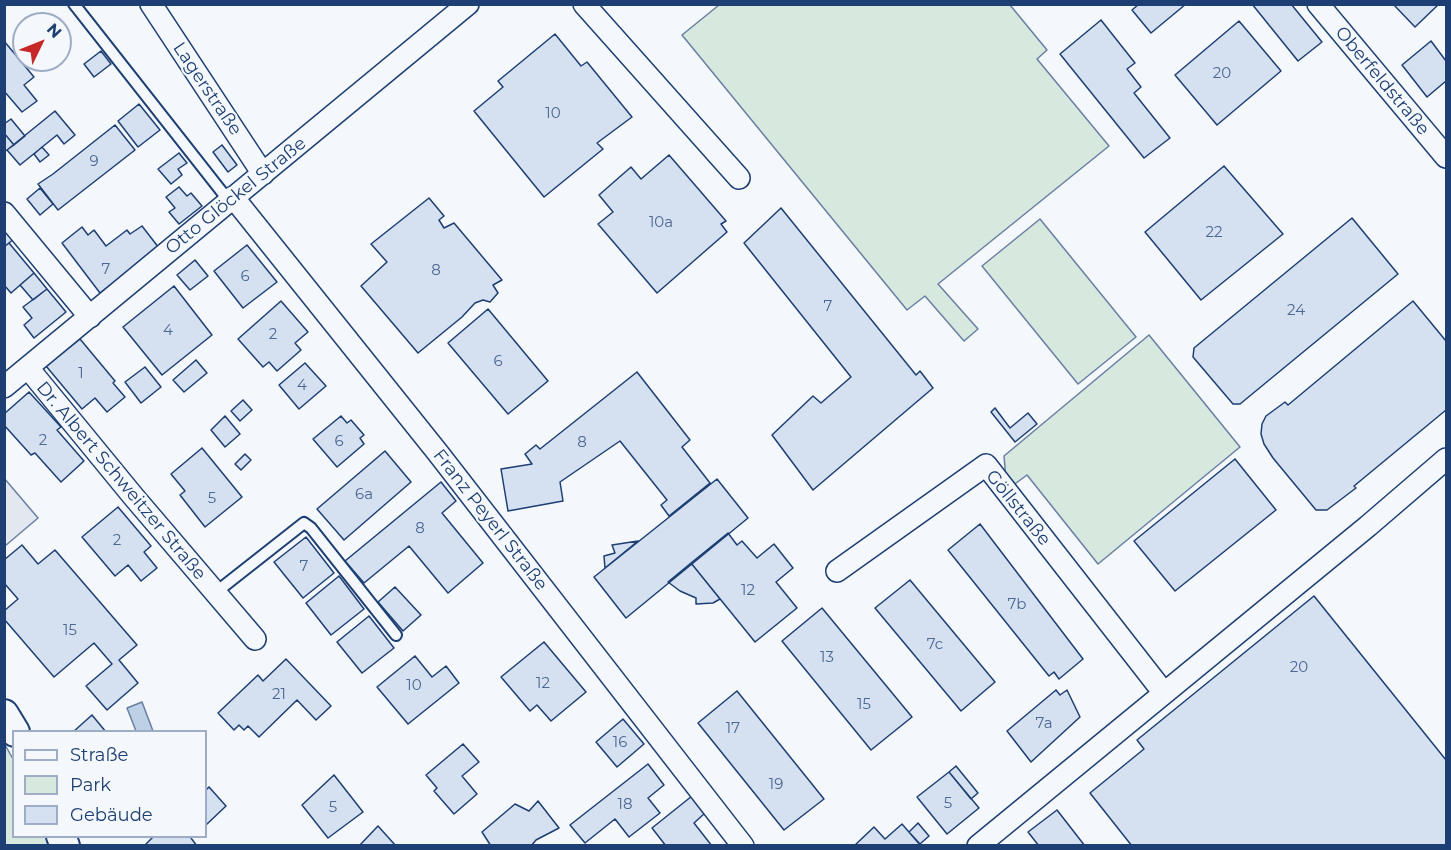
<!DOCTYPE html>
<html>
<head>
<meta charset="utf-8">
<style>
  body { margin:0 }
  #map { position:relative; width:1451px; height:850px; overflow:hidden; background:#f4f7fb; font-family:Montserrat,sans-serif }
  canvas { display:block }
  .frame { position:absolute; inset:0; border:6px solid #1d3f73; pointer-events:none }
  .legend { position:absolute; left:12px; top:730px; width:195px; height:108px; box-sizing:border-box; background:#f4f7fb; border:2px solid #9eadc5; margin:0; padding:8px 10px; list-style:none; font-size:18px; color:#1d3f73 }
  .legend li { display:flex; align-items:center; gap:12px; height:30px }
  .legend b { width:30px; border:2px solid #9eadc5 }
  .north { position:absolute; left:12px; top:12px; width:60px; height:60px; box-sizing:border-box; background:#f4f7fb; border:2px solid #9eadc5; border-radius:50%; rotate:47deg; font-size:16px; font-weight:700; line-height:24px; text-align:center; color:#1d3f73 }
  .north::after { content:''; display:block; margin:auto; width:21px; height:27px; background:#c62828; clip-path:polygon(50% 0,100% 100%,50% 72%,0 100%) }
</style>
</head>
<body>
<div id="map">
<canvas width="1451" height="850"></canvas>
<div class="frame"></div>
<ul class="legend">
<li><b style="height:8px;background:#f4f7fb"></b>Straße</li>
<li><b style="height:16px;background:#d7e8df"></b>Park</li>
<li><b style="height:16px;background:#d5e0f0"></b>Gebäude</li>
</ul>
<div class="north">N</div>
</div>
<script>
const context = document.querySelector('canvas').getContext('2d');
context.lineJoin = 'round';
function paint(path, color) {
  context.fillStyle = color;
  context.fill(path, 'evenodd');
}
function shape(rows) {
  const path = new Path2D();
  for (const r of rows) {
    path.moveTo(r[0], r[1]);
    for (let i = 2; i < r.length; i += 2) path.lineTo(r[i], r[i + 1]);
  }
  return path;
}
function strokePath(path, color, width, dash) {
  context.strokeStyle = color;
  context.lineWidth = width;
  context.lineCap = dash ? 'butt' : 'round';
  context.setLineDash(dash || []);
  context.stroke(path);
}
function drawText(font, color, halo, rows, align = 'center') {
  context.font = font + ' Montserrat,sans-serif';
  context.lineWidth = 4.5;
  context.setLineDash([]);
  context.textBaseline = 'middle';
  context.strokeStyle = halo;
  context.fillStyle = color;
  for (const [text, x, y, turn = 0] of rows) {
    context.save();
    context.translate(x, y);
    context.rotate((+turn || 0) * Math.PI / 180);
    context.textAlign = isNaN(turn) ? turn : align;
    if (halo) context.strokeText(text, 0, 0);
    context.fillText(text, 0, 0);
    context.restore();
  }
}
const green = shape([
  [719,5,1010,5,1047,50,1037,59,1109,146,938,284,978,329,964,341,925,296,907,310,682,35,719,5],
  [1040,219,1136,337,1078,384,982,266,1040,219],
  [1149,335,1240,447,1098,564,1027,475,1012,486,1006,479,1004,456,1149,335],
  [4,743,13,759,14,836,48,837,52,845,5,845,4,743]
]);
const parking = shape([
  [4,478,38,518,5,546,4,546,4,478]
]);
const water = shape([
  [142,702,153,731,136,731,127,708,142,702]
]);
const building = shape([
  [1139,4,1186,4,1151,33,1132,10,1139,4],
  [1252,4,1291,4,1322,42,1298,61,1252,4],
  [1393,4,1439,4,1415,27,1393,4],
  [1101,20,1135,63,1127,69,1141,87,1134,93,1170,138,1144,158,1060,54,1101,20],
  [1239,21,1281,71,1217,125,1175,75,1239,21],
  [555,34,581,66,587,62,632,117,597,143,603,149,544,197,474,111,503,87,498,81,555,34],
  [4,41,34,77,24,85,37,101,22,112,4,91,4,41],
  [1431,41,1446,61,1446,81,1427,97,1402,65,1431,41],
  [101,51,111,64,94,77,84,64,101,51],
  [139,104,160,130,138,147,118,121,139,104],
  [55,111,75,135,64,144,57,135,20,165,7,150,55,111],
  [11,119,25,136,14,145,4,133,4,124,11,119],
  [115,125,135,150,58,210,38,184,53,174,115,125],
  [4,133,14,145,4,152,4,133],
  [222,145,237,165,228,172,213,152,222,145],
  [42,147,49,155,40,162,34,154,42,147],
  [179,153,187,163,178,169,182,175,171,184,158,169,179,153],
  [669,155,726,221,721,224,727,232,657,293,598,224,613,212,599,195,631,167,641,179,669,155],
  [1224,166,1283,234,1201,300,1145,232,1224,166],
  [179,187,187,196,191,193,202,206,179,224,169,212,175,208,166,197,179,187],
  [40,188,53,204,40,215,27,199,40,188],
  [429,198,444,216,439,220,444,228,454,223,502,280,493,285,498,293,490,302,483,300,475,303,462,317,418,353,361,286,387,262,371,244,429,198],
  [781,208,916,375,920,371,933,388,813,490,772,435,813,396,821,403,851,377,744,243,781,208],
  [1352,218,1398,274,1240,404,1233,404,1193,357,1194,348,1352,218],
  [142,226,159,248,100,293,62,243,82,227,88,235,94,230,106,246,127,230,130,234,142,226],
  [8,229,15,238,4,247,4,232,8,229],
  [9,243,34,273,11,293,4,285,4,247,9,243],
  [247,245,277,282,243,308,214,271,247,245],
  [195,260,208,276,190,290,177,275,195,260],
  [34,273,47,289,33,300,20,285,34,273],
  [174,286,212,335,162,375,123,327,174,286],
  [47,289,66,312,34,338,24,325,32,318,23,307,47,289],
  [281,301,308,332,295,343,301,350,277,371,269,362,263,367,238,339,281,301],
  [1413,301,1446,341,1446,410,1354,486,1356,488,1327,510,1316,510,1273,458,1264,444,1261,434,1262,424,1266,416,1285,402,1288,405,1413,301],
  [488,309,548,381,508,414,448,343,488,309],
  [80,339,115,381,113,383,125,397,107,412,95,398,82,409,46,366,80,339],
  [196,360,207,373,184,392,173,380,196,360],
  [305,363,326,386,299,409,279,385,305,363],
  [145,367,161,387,141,403,125,382,145,367],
  [637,372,690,440,682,447,710,483,669,516,661,505,667,500,620,441,560,482,563,501,508,511,501,469,532,464,525,454,536,445,540,449,637,372],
  [29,392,61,427,57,430,84,461,61,482,35,453,31,455,4,425,4,414,29,392],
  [243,400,252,410,240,421,231,411,243,400],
  [995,408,1010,428,1028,413,1037,424,1015,442,991,412,995,408],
  [225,416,240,434,225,447,211,430,225,416],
  [341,416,347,423,351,420,364,435,360,438,364,444,337,467,313,439,341,416],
  [202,448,242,497,205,527,180,495,185,491,171,474,202,448],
  [385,451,411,482,344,540,317,509,385,451],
  [245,454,251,460,241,470,235,464,245,454],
  [1235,459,1276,510,1175,591,1134,541,1235,459],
  [717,479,748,518,626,618,594,577,717,479],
  [441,482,456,501,442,513,483,563,448,593,409,546,364,583,345,561,441,482],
  [118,507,151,546,144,552,157,568,141,581,128,565,115,576,82,537,118,507],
  [980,524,1083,659,1059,679,1054,672,1049,676,948,550,980,524],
  [728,533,737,545,742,541,757,558,774,544,793,568,776,582,797,608,755,642,691,563,728,533],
  [306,537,334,573,303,598,274,562,306,537],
  [638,541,605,568,604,556,615,553,612,545,638,541],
  [22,545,38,564,55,550,137,645,119,660,138,683,107,710,86,686,112,664,94,643,54,677,4,619,4,611,18,599,4,583,4,560,22,545],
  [691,563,720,599,713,603,696,604,696,598,680,591,668,582,691,563],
  [339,576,364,609,331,635,306,603,339,576],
  [910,580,995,682,961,711,875,608,910,580],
  [395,587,421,615,403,631,378,602,395,587],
  [1314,596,1446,760,1446,846,1132,846,1090,793,1144,749,1137,740,1314,596],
  [822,608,912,717,871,750,782,641,822,608],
  [369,616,394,648,362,673,337,642,369,616],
  [544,642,586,692,551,721,537,705,530,711,501,677,544,642],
  [415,656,432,677,446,666,459,683,408,724,377,687,415,656],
  [286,659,331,706,316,720,297,700,259,737,248,726,244,730,239,725,234,730,218,713,258,675,263,681,286,659],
  [1056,690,1060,695,1067,690,1080,717,1031,762,1007,731,1056,690],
  [737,691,824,799,784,830,698,723,737,691],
  [92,715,106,732,73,732,92,715],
  [623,719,644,744,617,767,596,742,623,719],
  [463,744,479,762,462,776,477,794,454,814,434,791,437,788,426,775,463,744],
  [648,764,664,785,648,798,660,813,629,837,615,819,585,843,570,825,648,764],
  [956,766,978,793,971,799,949,772,956,766],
  [949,772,979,808,947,834,917,797,949,772],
  [334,775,363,812,328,838,302,805,334,775],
  [209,787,226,806,206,825,206,790,209,787],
  [692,796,705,813,694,823,712,846,666,846,652,828,692,796],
  [538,801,559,828,536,840,531,846,491,846,482,832,515,804,529,811,538,801],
  [1057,810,1085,846,1039,846,1028,832,1057,810],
  [918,823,929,836,920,844,909,832,918,823],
  [902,824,921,846,854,846,874,827,885,839,902,824],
  [378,826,396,846,359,846,378,826],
  [154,836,193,836,191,838,197,846,148,846,146,844,154,836]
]);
const lane = shape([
  [74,4,229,201],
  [215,593,304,523,311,528,396,635]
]);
const street = shape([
  [151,4,263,174],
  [584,4,739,178],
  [1318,4,1446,157],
  [233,197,438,453,743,846],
  [4,213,90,317],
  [28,368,133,496,255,639],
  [4,387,468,4],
  [837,571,986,465,1164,693],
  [978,846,1368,526,1446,459]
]);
const secondary = shape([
  [4,714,15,732],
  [61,836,65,846]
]);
const numberNames = [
  ["20",1222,74],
  ["10",553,114],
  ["9",94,162],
  ["10a",661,223],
  ["22",1214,233],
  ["7",106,270],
  ["8",436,271],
  ["6",245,277],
  ["7",828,307],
  ["24",1296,311],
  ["4",168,331],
  ["2",273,335],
  ["6",498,362],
  ["1",81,374],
  ["4",302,386],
  ["2",43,441],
  ["6",339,442],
  ["8",582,443],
  ["6a",364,495],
  ["5",212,499],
  ["8",420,529],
  ["2",117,541],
  ["7",304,567],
  ["12",748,591],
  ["7b",1017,605],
  ["15",70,631],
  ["7c",935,645],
  ["13",827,658],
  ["20",1299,668],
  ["12",543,684],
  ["10",414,686],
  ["21",279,695],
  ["15",864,705],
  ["7a",1044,724],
  ["17",733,729],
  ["16",620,743],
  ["19",776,785],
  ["5",948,804],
  ["18",625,805],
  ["5",333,808]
];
const streetNames = [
  ["Oberfeldstraße",1382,81,50],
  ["Lagerstraße",207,89,56],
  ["Otto Glöckel Straße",236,196,-39],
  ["Dr. Albert Schweitzer Straße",121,481,50],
  ["Göllstraße",1018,508,51],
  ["Franz Peyerl Straße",490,520,52]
];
paint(green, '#d7e8df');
strokePath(green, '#687fa3', 1.5);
paint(parking, '#e3e8f0');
strokePath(parking, '#687fa3', 1.5);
paint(water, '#bed0e5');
strokePath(water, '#687fa3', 1.5);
paint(building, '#d5e0f0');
strokePath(building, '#1d3f73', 1.5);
strokePath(lane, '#1d3f73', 14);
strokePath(street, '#1d3f73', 24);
strokePath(secondary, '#1d3f73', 32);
strokePath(lane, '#f4f7fb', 10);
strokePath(street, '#f4f7fb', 21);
strokePath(secondary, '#f4f7fb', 28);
drawText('15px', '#4b6792', null, numberNames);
drawText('18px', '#1d3f73', '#f4f7fb', streetNames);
</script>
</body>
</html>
